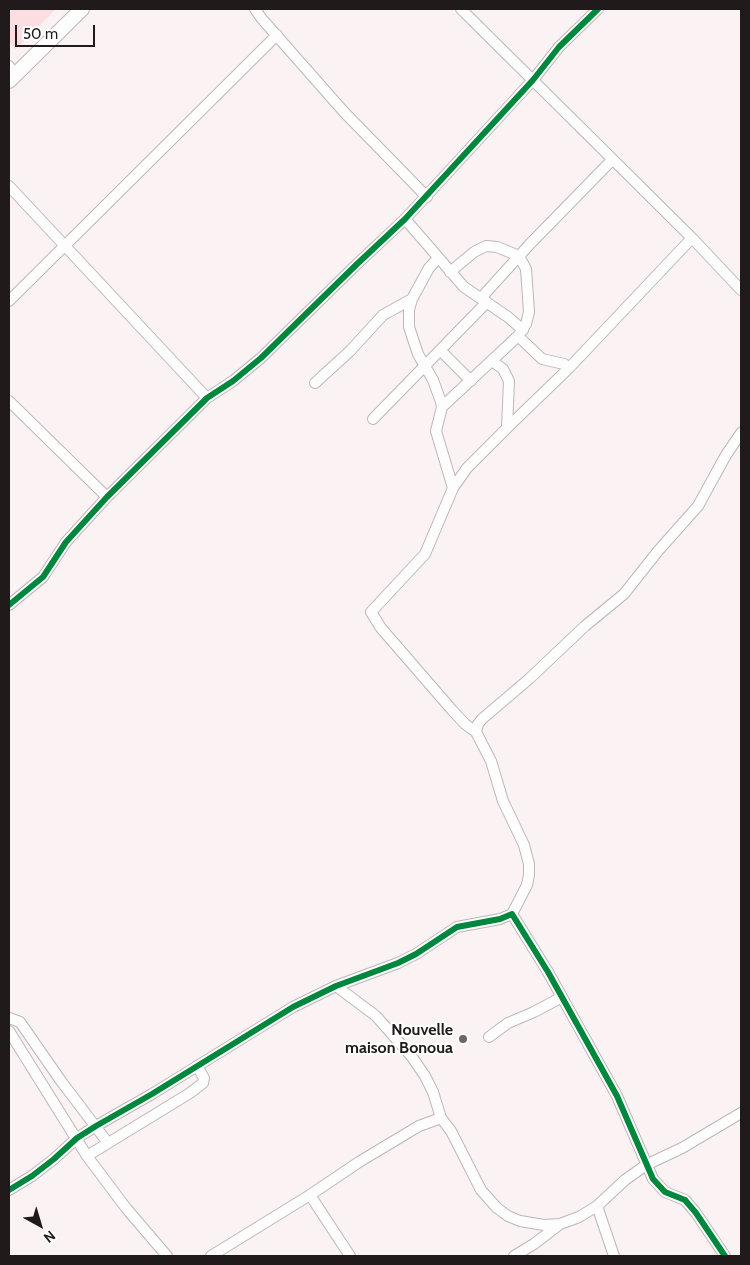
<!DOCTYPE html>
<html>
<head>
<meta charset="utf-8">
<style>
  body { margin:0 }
  #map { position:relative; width:750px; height:1265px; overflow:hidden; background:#faf2f3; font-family:Cabin,sans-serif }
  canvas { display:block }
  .frame { position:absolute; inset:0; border:10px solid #201a1b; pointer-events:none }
  .north { position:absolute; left:15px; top:1200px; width:50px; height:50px; -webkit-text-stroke:4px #fff; paint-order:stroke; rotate:141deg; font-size:14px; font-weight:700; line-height:20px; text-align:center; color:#201a1b }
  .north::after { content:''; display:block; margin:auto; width:18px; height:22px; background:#201a1b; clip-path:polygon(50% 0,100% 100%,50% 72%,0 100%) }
  .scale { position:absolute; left:15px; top:25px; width:80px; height:22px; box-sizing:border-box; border:2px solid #201a1b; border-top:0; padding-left:6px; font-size:15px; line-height:18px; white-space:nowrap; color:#201a1b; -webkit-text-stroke:4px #fff; paint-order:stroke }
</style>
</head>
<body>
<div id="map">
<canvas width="750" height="1265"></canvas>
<div class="frame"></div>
<div class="north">N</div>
<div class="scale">50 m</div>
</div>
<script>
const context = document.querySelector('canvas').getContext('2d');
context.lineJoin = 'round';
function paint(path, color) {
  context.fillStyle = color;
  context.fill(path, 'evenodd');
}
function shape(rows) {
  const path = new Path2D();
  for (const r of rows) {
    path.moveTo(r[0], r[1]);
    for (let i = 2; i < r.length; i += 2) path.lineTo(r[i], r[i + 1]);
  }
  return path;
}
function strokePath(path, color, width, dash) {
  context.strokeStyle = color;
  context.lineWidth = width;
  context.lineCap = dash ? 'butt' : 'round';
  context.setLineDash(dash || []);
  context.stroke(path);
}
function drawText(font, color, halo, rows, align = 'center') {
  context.font = font + ' Cabin,sans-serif';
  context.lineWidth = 4;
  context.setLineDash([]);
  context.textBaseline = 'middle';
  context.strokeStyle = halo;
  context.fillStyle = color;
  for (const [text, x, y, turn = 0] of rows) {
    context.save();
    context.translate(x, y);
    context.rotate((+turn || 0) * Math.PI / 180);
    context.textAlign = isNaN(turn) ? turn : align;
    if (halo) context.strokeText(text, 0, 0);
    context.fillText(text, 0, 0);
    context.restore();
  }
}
const green = shape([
  [9,9,56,9,15,50,9,41]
]);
const street = shape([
  [255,9,262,19,344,112,427,197],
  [461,9,692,238,741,290],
  [9,66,15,75],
  [9,186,207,398],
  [405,219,464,287,508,317,523,330],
  [438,258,429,268,412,299,409,310,409,327,418,354,433,380,441,402,442,407,436,431,453,488],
  [481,298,529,245,612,160],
  [9,301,277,35],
  [441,351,471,381],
  [492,361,503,369,509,381,507,428,467,468,453,488,425,554,371,612,381,628,452,710,465,724,476,732,491,761,503,801,524,845,529,864,529,875,527,885,512,914],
  [569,368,692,238],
  [315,383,350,351,383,315,412,299],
  [9,401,107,497],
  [442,407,518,336,526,324,529,312,526,269,519,256,497,247,486,246,474,252,450,272],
  [373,419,487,302],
  [507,428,569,368,564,364,542,359,518,336],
  [9,605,43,577,66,542,107,497,207,398,233,381,261,358,356,265,405,219,533,80,559,47,598,9],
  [476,732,478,724,482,719,529,679,585,626,624,594,658,551,698,506,726,455,741,433],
  [336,986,376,1016,412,1057,425,1076,433,1092,441,1118,451,1131,481,1190,497,1208,508,1216,520,1221,544,1225,560,1224,579,1217,597,1206,625,1180,646,1165,682,1148,741,1113],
  [9,1018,20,1022,61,1081,108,1143],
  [9,1031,87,1156,126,1208,167,1256],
  [489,1037,508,1023,534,1012,562,997],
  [87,1156,190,1093,203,1083,204,1078,197,1066],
  [9,1190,32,1176,54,1159,77,1138,96,1126,152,1094,293,1007,336,986,398,963,416,954,457,927,500,919,512,914,548,972,617,1096,653,1179,665,1192,685,1200,696,1213,725,1256],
  [310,1195,350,1256],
  [597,1206,614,1256],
  [211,1256,310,1195,359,1162,419,1126,441,1118],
  [514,1256,534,1244,560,1224]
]);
const secondary = shape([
  [9,81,82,9]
]);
const cycleway = shape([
  [9,605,43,577,66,542,107,497,207,398,233,381,261,358,356,265,405,219,533,80,559,47,598,9],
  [9,1190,32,1176,54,1159,77,1138,96,1126,152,1094,293,1007,336,986,398,963,416,954,457,927,500,919,512,914,548,972,617,1096,653,1179,665,1192,685,1200,696,1213,725,1256]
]);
const markers = [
  [463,1039,5,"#6c6667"]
];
const poiNames = [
  ["Nouvelle",453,1030],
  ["maison Bonoua",453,1048]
];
paint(green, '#fbdde2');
strokePath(street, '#bdb7b8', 12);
strokePath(secondary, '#bdb7b8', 16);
strokePath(street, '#fefdfd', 10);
strokePath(secondary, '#fefdfd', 14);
strokePath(cycleway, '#00873e', 6);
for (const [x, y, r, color] of markers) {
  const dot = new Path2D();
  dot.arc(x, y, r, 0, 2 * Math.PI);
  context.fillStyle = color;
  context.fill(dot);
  strokePath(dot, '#fff', 2);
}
drawText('bold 16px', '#201a1b', '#fff', poiNames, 'right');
</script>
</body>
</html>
